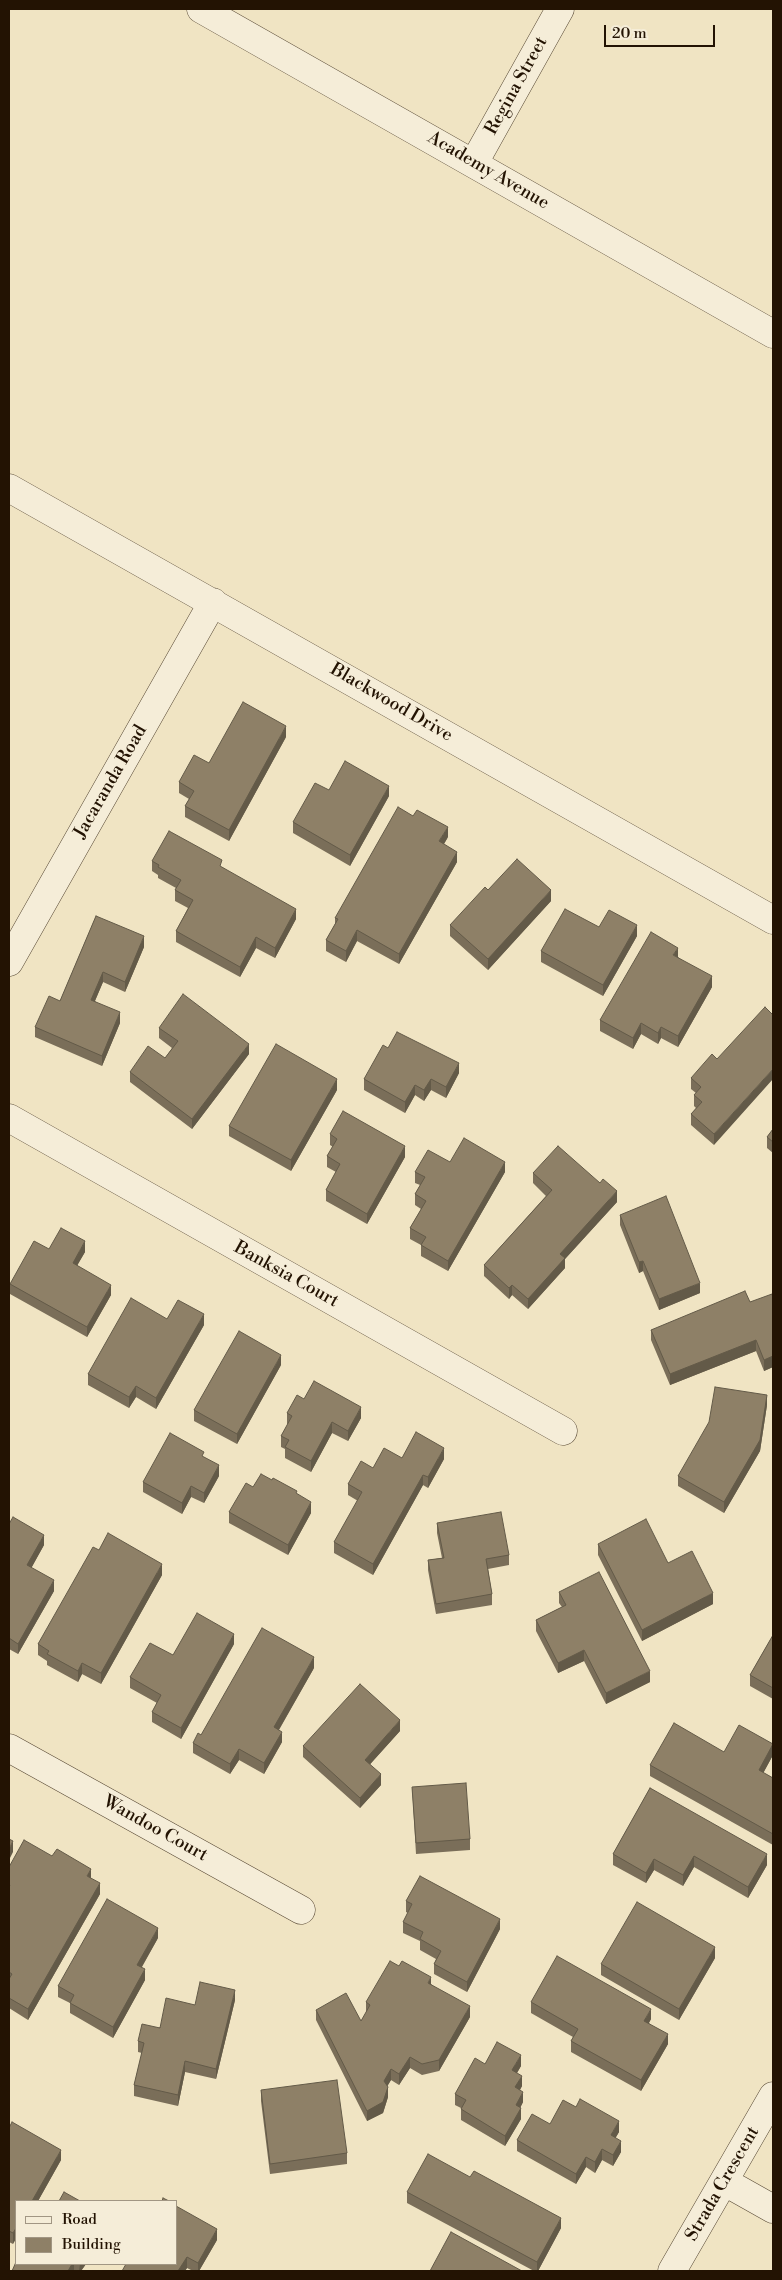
<!DOCTYPE html>
<html>
<head>
<meta charset="utf-8">
<style>
  body { margin:0 }
  #map { position:relative; width:782px; height:2280px; overflow:hidden; background:#f0e4c3; font-family:"Libre Bodoni",serif }
  canvas { display:block }
  .frame { position:absolute; inset:0; border:10px solid #231303; pointer-events:none }
  .legend { position:absolute; left:15px; top:2200px; width:162px; height:65px; box-sizing:border-box; background:#f5edd8; border:1px solid #a19683; margin:0; padding:6px 9px; list-style:none; font-size:15px; color:#231303 }
  .legend li { display:flex; align-items:center; gap:10px; height:25px }
  .legend b { width:25px; border:1px solid #a19683 }
  .scale { position:absolute; left:604px; top:25px; width:111px; height:22px; box-sizing:border-box; border:2px solid #231303; border-top:0; padding-left:6px; font-size:15px; line-height:18px; white-space:nowrap; color:#231303; -webkit-text-stroke:4px #f5edd8; paint-order:stroke }
</style>
</head>
<body>
<div id="map">
<canvas width="782" height="2280"></canvas>
<div class="frame"></div>
<ul class="legend">
<li><b style="height:6px;background:#f5edd8"></b>Road</li>
<li><b style="height:14px;background:#8e8067"></b>Building</li>
</ul>
<div class="scale">20 m</div>
</div>
<script>
const context = document.querySelector('canvas').getContext('2d');
context.lineJoin = 'round';
function shape(rows) {
  const path = new Path2D();
  for (const r of rows) {
    path.moveTo(r[0], r[1]);
    for (let i = 2; i < r.length; i += 2) path.lineTo(r[i], r[i + 1]);
  }
  return path;
}
function strokePath(path, color, width, dash) {
  context.strokeStyle = color;
  context.lineWidth = width;
  context.lineCap = dash ? 'butt' : 'round';
  context.setLineDash(dash || []);
  context.stroke(path);
}
function paint(path, color) {
  context.fillStyle = color;
  context.fill(path, 'evenodd');
}
function drawText(font, color, halo, rows, align = 'center') {
  context.font = font + ' "Libre Bodoni",serif';
  context.lineWidth = 4;
  context.setLineDash([]);
  context.textBaseline = 'middle';
  context.strokeStyle = halo;
  context.fillStyle = color;
  for (const [text, x, y, turn = 0] of rows) {
    context.save();
    context.translate(x, y);
    context.rotate((+turn || 0) * Math.PI / 180);
    context.textAlign = isNaN(turn) ? turn : align;
    if (halo) context.strokeText(text, 0, 0);
    context.fillText(text, 0, 0);
    context.restore();
  }
}
const minor = shape([
  [201,9,773,334],
  [474,163,560,9],
  [9,488,773,920],
  [9,962,213,602],
  [9,1118,563,1431],
  [9,1748,301,1910],
  [725,2182,773,2209],
  [672,2271,773,2096]
]);
const wall = shape([
  [286,737,229,841,185,817,185,806,189,799,179,793,179,782,209,763],
  [329,790,389,796,350,866,293,833,293,822],
  [448,837,444,844,457,862,399,964,357,941,346,962,326,951,326,940,335,924,335,918],
  [152,861,222,867,296,919,275,958,256,948,240,977,176,942,176,931,188,908,175,901,175,890,176,888,158,878,158,875,152,871],
  [488,890,551,901,488,970,450,936,450,925],
  [96,916,144,947,125,992,103,982,95,1001,120,1023,102,1066,35,1037,35,1027,60,1001],
  [599,927,637,936,603,996,541,962,541,951],
  [678,957,712,987,678,1047,661,1038,658,1044,641,1034,633,1049,600,1031,600,1020],
  [159,1028,249,1054,192,1129,130,1082,130,1072,165,1058,172,1048,159,1038],
  [388,1048,459,1073,446,1098,431,1090,424,1101,415,1095,405,1113,364,1090,364,1079],
  [717,1059,714,1145,691,1125,691,1114,696,1108,694,1106,694,1095,696,1093,691,1089,691,1078],
  [337,1090,291,1171,229,1136,229,1126],
  [773,1129,773,1153,767,1148,767,1137],
  [330,1134,405,1157,367,1224,326,1201,326,1190,336,1172,327,1167,327,1156,333,1147,330,1145],
  [450,1162,505,1172,448,1271,421,1256,421,1245,410,1239,410,1228,421,1209,415,1205,415,1194,420,1185,415,1183,415,1172],
  [533,1173,617,1202,565,1259,565,1268,528,1309,512,1295,509,1299,484,1276,484,1265,546,1196,533,1183],
  [620,1215,700,1293,659,1310,643,1271,639,1273,620,1225],
  [49,1249,85,1252,77,1265,111,1295,87,1337,10,1294,10,1284],
  [773,1298,773,1367,764,1371,756,1351,670,1385,651,1340,651,1330,750,1302],
  [167,1319,204,1325,156,1409,136,1397,129,1408,88,1385,88,1374],
  [281,1365,237,1444,194,1421,194,1410],
  [304,1399,361,1418,348,1441,332,1433,311,1472,285,1458,285,1449,281,1447,281,1436,288,1424,287,1424,287,1413],
  [767,1405,760,1451,724,1513,678,1486,678,1476],
  [204,1457,219,1476,204,1503,191,1497,182,1514,143,1492,143,1482],
  [402,1458,444,1459,428,1488,423,1485,373,1575,334,1553,334,1542,358,1501,348,1495,348,1484,373,1468],
  [253,1487,297,1494,311,1513,288,1555,229,1523,229,1512],
  [437,1523,509,1555,509,1565,488,1569,492,1594,492,1605,436,1614,428,1570,428,1560,442,1558,437,1533],
  [9,1524,44,1545,31,1568,54,1591,18,1654,9,1649],
  [598,1544,668,1563,713,1604,642,1641,598,1555],
  [99,1550,162,1575,101,1684,82,1674,78,1682,47,1665,47,1661,38,1655,38,1644],
  [559,1592,650,1682,606,1704,584,1661,558,1673,536,1631,536,1620,562,1607,559,1603],
  [773,1635,773,1699,750,1686,750,1675],
  [234,1644,181,1739,152,1722,152,1712,157,1703,130,1688,130,1677,173,1655],
  [314,1668,279,1730,282,1742,264,1774,239,1760,230,1774,193,1753,193,1743,201,1735],
  [400,1731,370,1764,381,1785,360,1808,303,1757,303,1746],
  [773,1744,773,1755,763,1773,773,1778,773,1845,650,1776,650,1765],
  [412,1787,470,1839,470,1850,416,1854],
  [650,1788,767,1865,748,1898,694,1867,683,1886,654,1870,646,1883,613,1865,613,1854],
  [9,1867,91,1878,100,1894,28,2020,9,2008],
  [406,1901,500,1929,467,1992,434,1974,434,1964,436,1959,420,1950,420,1941,403,1933,403,1922,408,1913,406,1912],
  [158,1938,142,1967,145,1980,113,2038,70,2013,70,2003,58,1997,58,1986],
  [715,1958,679,2020,601,1975,601,1964],
  [431,1984,470,2017,439,2071,422,2075,410,2068,399,2085,391,2080,387,2086,388,2097,383,2113,367,2121,316,2020,316,2010,361,2021,366,2013,366,2002],
  [235,2000,216,2079,185,2072,178,2106,134,2096,134,2085,142,2053,138,2052,138,2041,195,2005],
  [531,2002,651,2019,649,2023,668,2044,641,2091,571,2052,571,2041,573,2037,531,2013],
  [485,2064,521,2066,517,2073,522,2086,520,2090,523,2102,520,2108,521,2119,505,2146,461,2120,461,2108,455,2105,455,2094],
  [261,2090,347,2153,347,2164,270,2174,261,2101],
  [9,2128,61,2160,38,2201,16,2201,13,2244,9,2242],
  [619,2132,615,2138,621,2152,613,2166,602,2160,595,2173,586,2167,576,2184,517,2151,517,2140],
  [407,2192,561,2228,538,2271,534,2271,407,2203],
  [217,2240,199,2271,193,2271,187,2268,185,2271,122,2271],
  [16,2264,86,2264,81,2271,12,2271]
]);
const shadedWall = shape([
  [286,726,286,737,229,841,229,830],
  [389,786,389,796,350,866,350,855],
  [448,827,448,837,439,852,439,841],
  [457,852,457,862,399,964,399,954],
  [551,890,551,901,488,970,488,959],
  [296,909,296,919,275,958,275,948],
  [637,925,637,936,603,996,603,985],
  [357,930,357,941,346,962,346,951],
  [144,936,144,947,125,992,125,982],
  [256,937,256,948,240,977,240,967],
  [678,948,678,958,673,955],
  [103,972,103,982,91,1010,91,1000],
  [712,976,712,987,678,1047,678,1036],
  [120,1012,120,1023,102,1066,102,1056],
  [641,1023,641,1034,633,1049,633,1038],
  [661,1027,661,1038,658,1044,658,1033],
  [249,1044,249,1054,192,1129,192,1119],
  [459,1063,459,1073,446,1098,446,1087],
  [773,1069,773,1079,714,1145,714,1134],
  [337,1079,337,1090,291,1171,291,1160],
  [431,1079,431,1090,424,1101,424,1090],
  [415,1085,415,1095,405,1113,405,1102],
  [405,1146,405,1157,367,1224,367,1214],
  [505,1162,505,1172,448,1271,448,1261],
  [617,1191,617,1202,565,1259,565,1268,528,1309,528,1299,560,1254],
  [10,1209,10,1219,9,1222,9,1211],
  [85,1241,85,1252,73,1273,73,1263],
  [643,1261,643,1271,639,1273,639,1262],
  [700,1283,700,1293,659,1310,659,1299],
  [111,1285,111,1295,87,1337,87,1327],
  [512,1285,512,1295,509,1299,509,1288],
  [204,1314,204,1325,156,1409,156,1398],
  [756,1340,756,1351,670,1385,670,1374],
  [281,1355,281,1365,237,1444,237,1434],
  [773,1356,773,1367,764,1371,764,1360],
  [136,1386,136,1397,129,1408,129,1397],
  [767,1395,767,1405,760,1451,724,1513,724,1502],
  [361,1407,361,1418,348,1441,348,1431],
  [332,1422,332,1433,311,1472,311,1461],
  [444,1448,444,1459,428,1488,428,1477],
  [219,1465,219,1476,204,1503,204,1493],
  [423,1475,423,1485,373,1575,373,1564],
  [191,1486,191,1497,182,1514,182,1503],
  [311,1502,311,1513,288,1555,288,1545],
  [44,1535,44,1545,27,1576,27,1565],
  [162,1564,162,1575,101,1684,101,1673],
  [54,1580,54,1591,18,1654,18,1644],
  [713,1593,713,1604,642,1641,642,1630],
  [234,1634,234,1644,181,1739,181,1728],
  [584,1650,584,1661,558,1673,558,1663],
  [314,1657,314,1668,274,1738,274,1727],
  [82,1663,82,1674,78,1682,78,1671],
  [650,1671,650,1682,606,1704,606,1693],
  [400,1720,400,1731,365,1770,365,1760],
  [282,1732,282,1742,264,1774,264,1763],
  [773,1744,773,1755,759,1781,759,1770],
  [239,1749,239,1760,230,1774,230,1764],
  [381,1774,381,1785,360,1808,360,1798],
  [13,1841,13,1852,9,1860,9,1849],
  [767,1854,767,1865,748,1898,748,1887],
  [694,1856,694,1867,683,1886,683,1875],
  [654,1859,654,1870,646,1883,646,1873],
  [91,1869,91,1879,87,1876],
  [100,1883,100,1894,28,2020,28,2009],
  [500,1919,500,1929,467,1992,467,1982],
  [158,1928,158,1938,137,1975,137,1965],
  [715,1947,715,1958,679,2020,679,2009],
  [145,1969,145,1980,113,2038,113,2027],
  [431,1977,431,1988,428,1983],
  [235,1990,235,2000,216,2079,216,2069],
  [470,2006,470,2017,439,2071,439,2060],
  [651,2009,651,2019,644,2031,644,2021],
  [668,2034,668,2044,641,2091,641,2080],
  [521,2055,521,2066,512,2081,512,2070],
  [410,2057,410,2068,399,2085,399,2074],
  [185,2061,185,2072,178,2106,178,2095],
  [391,2069,391,2080,384,2092,384,2081],
  [522,2076,522,2086,515,2098,515,2087],
  [388,2087,388,2097,383,2113,367,2121,367,2111],
  [523,2092,523,2102,516,2116,516,2105],
  [521,2108,521,2119,505,2146,505,2136],
  [619,2121,619,2132,611,2146,611,2135],
  [621,2141,621,2152,613,2166,613,2155],
  [602,2149,602,2160,595,2173,595,2162],
  [61,2150,61,2160,38,2201,32,2201],
  [586,2157,586,2167,576,2184,576,2174],
  [561,2218,561,2228,538,2271,537,2271,537,2262],
  [16,2228,16,2239,13,2244,13,2233],
  [217,2229,217,2240,199,2271,198,2271,198,2263],
  [187,2257,187,2268,185,2271,178,2271],
  [72,2264,74,2264,74,2271,68,2271],
  [80,2264,86,2264,81,2271,79,2271]
]);
const building = shape([
  [243,702,286,726,229,830,185,806,194,791,179,782,194,755,209,763,243,702],
  [345,761,389,786,350,855,293,822,315,783,329,790,345,761],
  [398,807,413,816,417,810,448,827,439,841,457,852,399,954,357,930,346,951,326,940,338,919,335,918,398,807],
  [169,831,222,860,220,866,296,909,275,948,256,937,240,967,176,931,193,900,175,890,181,880,158,867,159,865,152,861,169,831],
  [517,859,551,890,488,959,450,925,485,887,488,890,517,859],
  [565,909,599,927,609,910,637,925,603,985,541,951,565,909],
  [96,916,144,936,125,982,103,972,91,1000,120,1012,102,1056,35,1027,49,996,60,1001,96,916],
  [651,932,678,948,673,955,712,976,678,1036,661,1027,658,1033,641,1023,633,1038,600,1020,651,932],
  [183,994,249,1044,192,1119,130,1072,148,1046,165,1058,178,1041,159,1028,183,994],
  [765,1007,773,1015,773,1069,714,1134,691,1114,702,1102,694,1095,701,1087,691,1078,712,1054,717,1059,765,1007],
  [397,1032,459,1063,446,1087,431,1079,424,1090,415,1085,405,1102,364,1079,383,1045,388,1048,397,1032],
  [276,1044,337,1079,291,1160,229,1126,276,1044],
  [343,1111,405,1146,367,1214,326,1190,340,1164,327,1156,337,1139,330,1134,343,1111],
  [773,1129,773,1142,767,1137,773,1129],
  [464,1138,505,1162,448,1261,421,1245,426,1237,410,1228,426,1201,415,1194,425,1177,415,1172,428,1150,450,1162,464,1138],
  [558,1146,600,1183,603,1179,617,1191,560,1254,565,1258,528,1299,512,1285,509,1288,484,1265,552,1190,533,1173,558,1146],
  [666,1196,700,1283,659,1299,643,1261,639,1262,620,1215,666,1196],
  [61,1228,85,1241,73,1263,111,1285,87,1327,10,1284,34,1241,49,1249,61,1228],
  [745,1291,750,1302,772,1294,773,1298,773,1356,764,1360,756,1340,670,1374,651,1330,745,1291],
  [131,1298,167,1319,178,1300,204,1314,156,1398,136,1386,129,1397,88,1374,131,1298],
  [239,1331,281,1355,237,1434,194,1410,239,1331],
  [314,1381,361,1407,348,1431,332,1422,311,1461,285,1447,289,1440,281,1436,292,1416,287,1413,297,1395,304,1399,314,1381],
  [715,1387,767,1395,760,1440,724,1502,678,1476,709,1422,715,1387],
  [416,1432,444,1448,428,1477,423,1475,373,1564,334,1542,362,1492,348,1484,361,1461,373,1468,384,1448,402,1458,416,1432],
  [170,1433,204,1452,202,1456,219,1465,204,1493,191,1486,182,1503,143,1482,170,1433],
  [261,1474,272,1480,273,1478,297,1491,296,1493,311,1502,288,1545,229,1512,246,1483,253,1487,261,1474],
  [501,1512,509,1555,486,1559,492,1594,436,1604,428,1560,444,1558,437,1523,501,1512],
  [13,1517,44,1535,27,1565,54,1580,18,1644,9,1638,9,1524,13,1517],
  [646,1519,668,1563,692,1551,713,1593,642,1630,598,1544,646,1519],
  [108,1533,162,1564,101,1673,82,1663,78,1671,47,1654,49,1651,38,1644,93,1547,99,1550,108,1533],
  [599,1572,650,1671,606,1693,584,1650,558,1663,536,1620,566,1605,559,1592,599,1572],
  [197,1613,234,1634,181,1728,152,1712,161,1695,130,1677,150,1643,173,1655,197,1613],
  [262,1628,314,1657,274,1727,282,1732,264,1763,239,1749,230,1764,193,1743,198,1733,201,1735,262,1628],
  [773,1635,773,1688,750,1675,773,1635],
  [360,1684,400,1720,365,1760,381,1774,360,1798,303,1746,360,1684],
  [674,1723,724,1752,739,1725,773,1744,759,1770,773,1778,773,1834,650,1765,674,1723],
  [466,1783,470,1839,416,1843,412,1787,466,1783],
  [650,1788,767,1854,748,1887,694,1856,683,1875,654,1859,646,1873,613,1854,650,1788],
  [9,1839,13,1841,9,1849,9,1839],
  [24,1840,52,1856,57,1849,91,1869,87,1876,100,1883,28,2009,9,1998,9,1979,12,1974,9,1972,9,1887,10,1885,9,1884,9,1867,24,1840],
  [420,1876,500,1919,467,1982,434,1964,441,1951,420,1939,423,1932,403,1922,412,1904,406,1901,420,1876],
  [107,1899,158,1928,137,1965,145,1969,113,2027,70,2003,74,1995,58,1986,107,1899],
  [637,1902,715,1947,679,2009,601,1964,637,1902],
  [557,1956,651,2009,644,2021,668,2034,641,2080,571,2041,578,2029,531,2002,557,1956],
  [390,1961,399,1966,402,1961,431,1977,428,1983,470,2006,439,2060,422,2064,410,2057,399,2074,391,2069,384,2081,388,2087,383,2102,367,2111,316,2010,346,1993,361,2021,370,2005,366,2002,390,1961],
  [200,1982,235,1990,216,2069,185,2061,178,2095,134,2085,144,2043,138,2041,142,2024,160,2028,166,1998,195,2005,200,1982],
  [497,2042,521,2055,512,2070,522,2076,515,2087,523,2092,516,2105,521,2108,505,2136,461,2109,466,2100,455,2094,475,2058,485,2064,497,2042],
  [337,2080,347,2153,270,2164,261,2090,337,2080],
  [580,2099,619,2121,611,2135,621,2141,613,2155,602,2149,595,2162,586,2157,576,2174,517,2140,532,2114,550,2124,563,2100,576,2107,580,2099],
  [12,2122,61,2150,32,2201,16,2201,16,2228,13,2233,9,2231,9,2128,12,2122],
  [428,2154,470,2177,474,2171,561,2218,537,2262,407,2192,428,2154],
  [64,2192,80,2201,59,2201,64,2192],
  [163,2198,169,2201,162,2201,163,2198],
  [176,2206,217,2229,198,2263,187,2257,178,2271,122,2271,126,2264,176,2264,176,2206],
  [451,2232,522,2271,430,2271,451,2232],
  [16,2262,16,2264,72,2264,68,2271,12,2271,16,2262]
]);
const streetNames = [
  ["Regina Street",517,86,-61],
  ["Academy Avenue",488,171,30],
  ["Blackwood Drive",391,703,30],
  ["Jacaranda Road",111,782,-60],
  ["Banksia Court",286,1275,29],
  ["Wandoo Court",155,1829,29],
  ["Strada Crescent",723,2184,-60]
];
strokePath(minor, '#564733', 29);
strokePath(minor, '#f5edd8', 28);
paint(wall, '#7a6e59');
paint(shadedWall, '#635a48');
paint(building, '#8e8067');
strokePath(building, '#635a48', 1);
drawText('18px', '#231303', '#f5edd8', streetNames);
</script>
</body>
</html>
